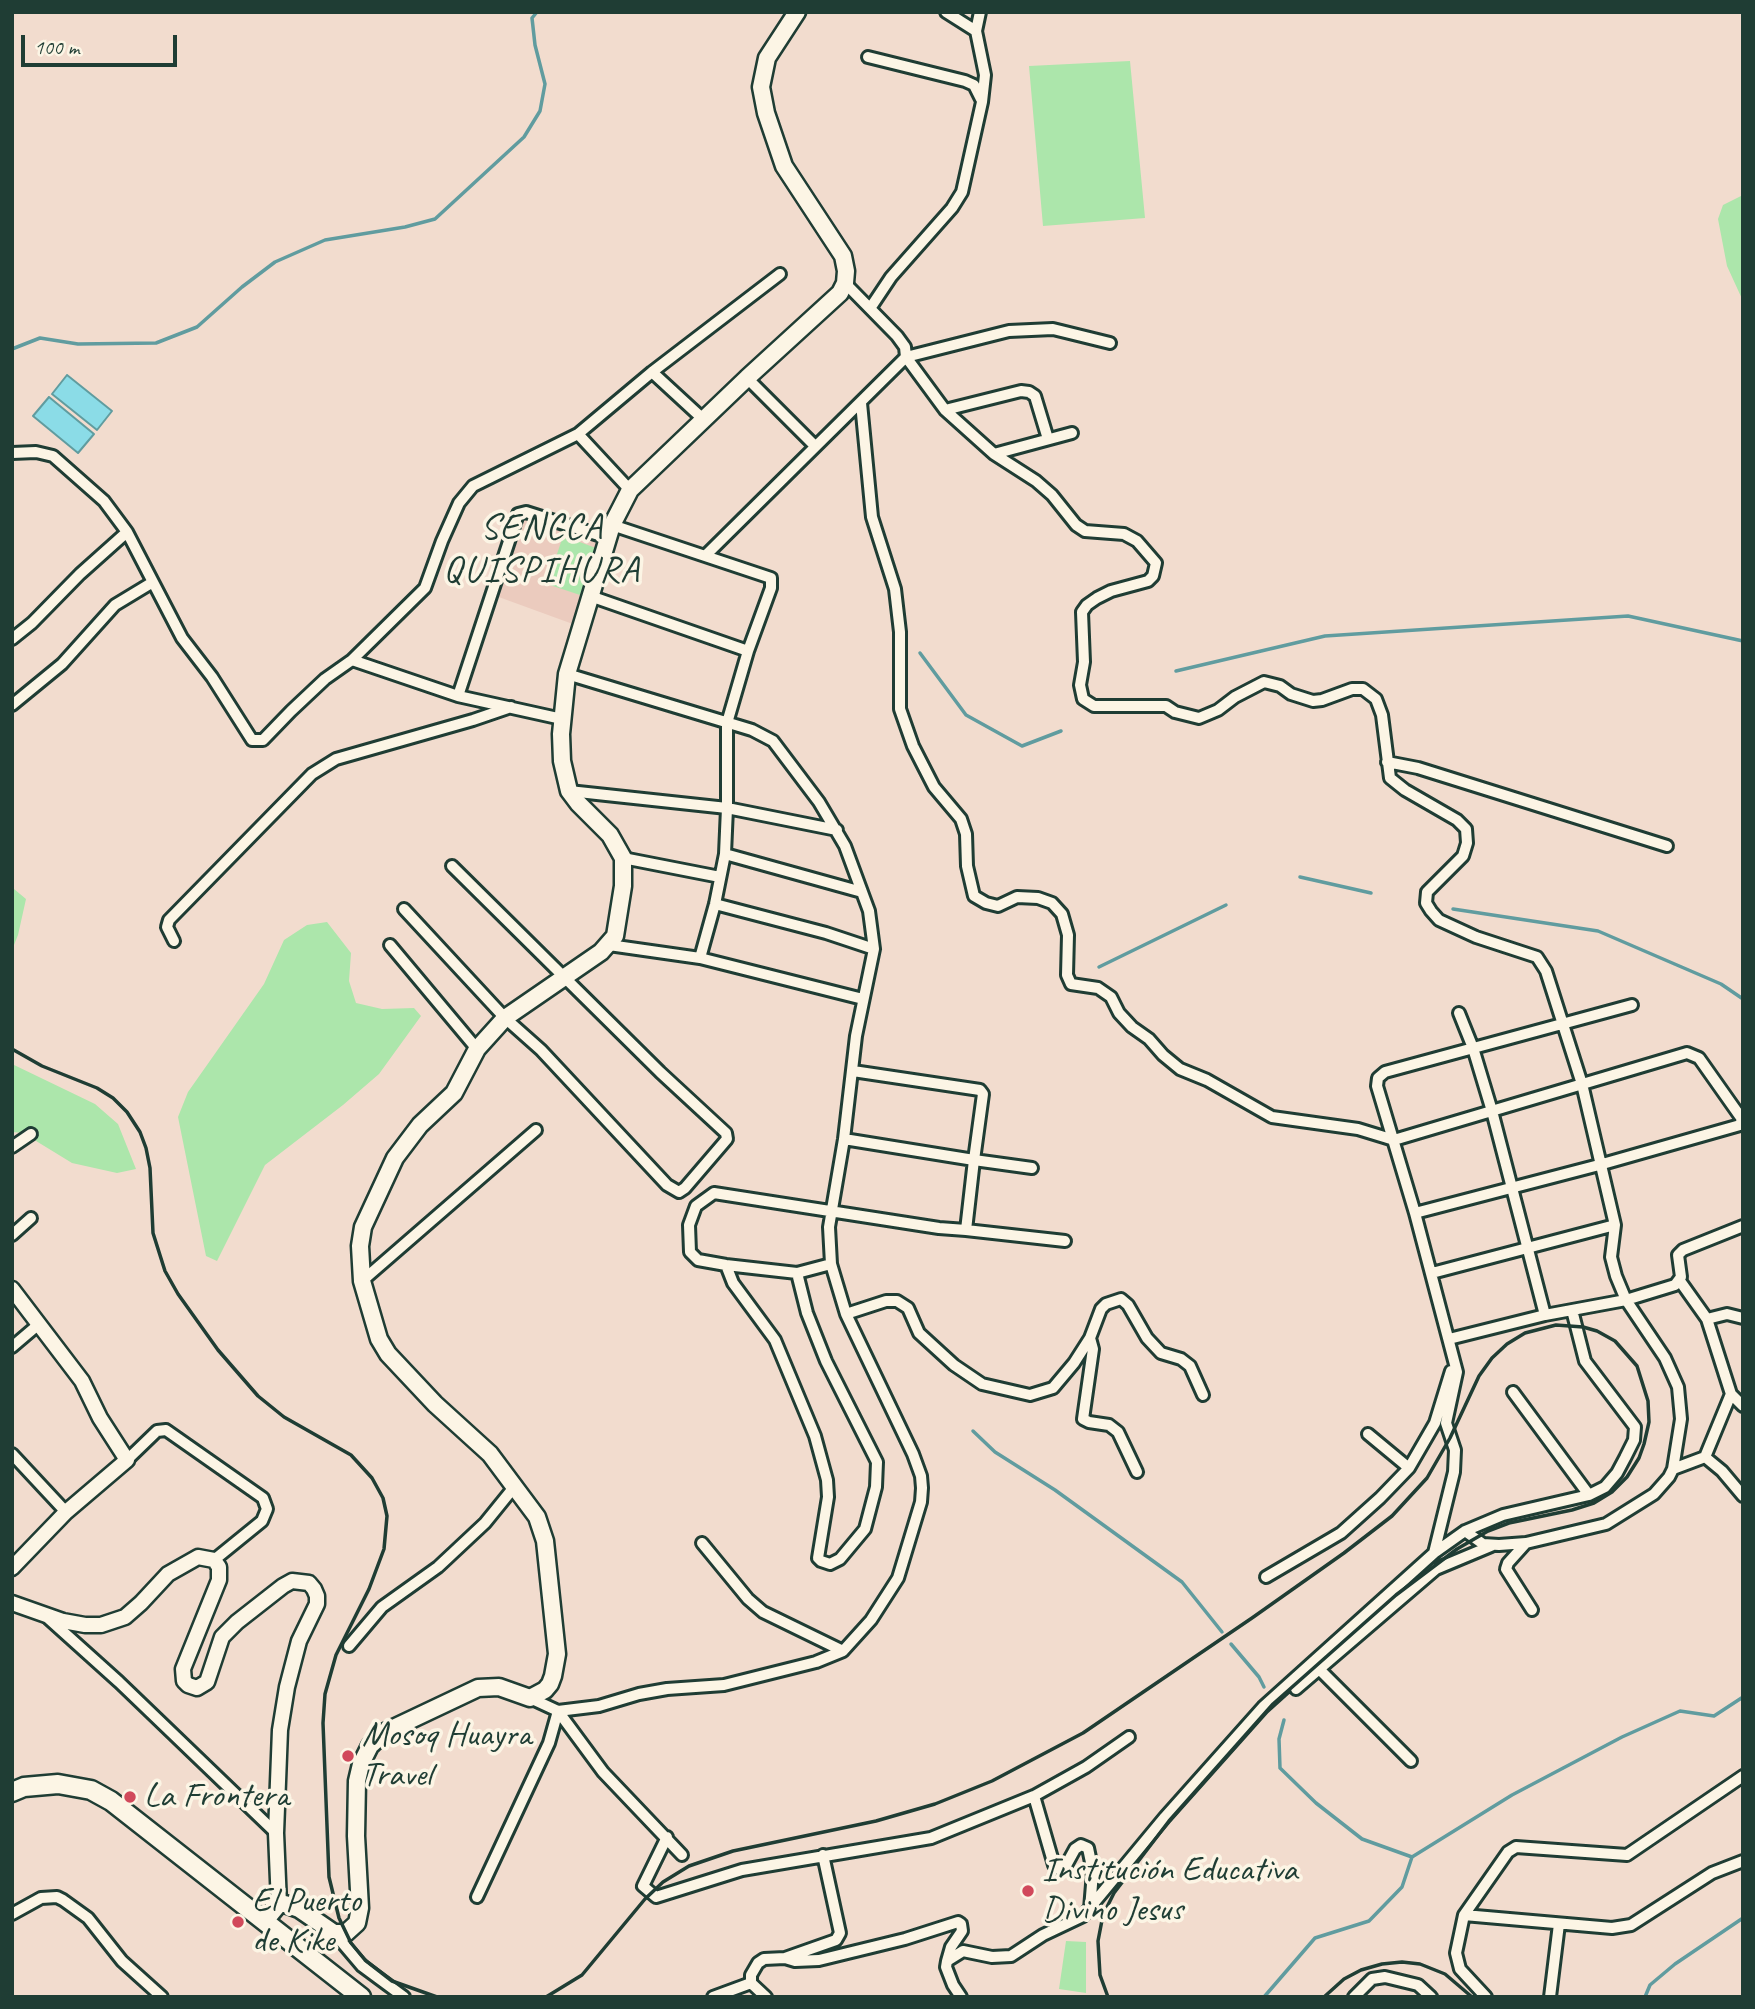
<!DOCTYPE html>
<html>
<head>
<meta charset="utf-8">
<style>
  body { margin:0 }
  #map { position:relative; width:1755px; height:2009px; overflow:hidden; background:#f2dcce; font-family:Caveat,sans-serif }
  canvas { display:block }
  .frame { position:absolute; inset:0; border:14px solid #1f3d34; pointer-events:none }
  .scale { position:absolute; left:21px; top:35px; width:156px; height:32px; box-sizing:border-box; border:4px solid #1f3d34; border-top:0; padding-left:9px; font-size:21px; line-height:24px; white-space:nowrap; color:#1f3d34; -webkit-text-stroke:5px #fcf5e5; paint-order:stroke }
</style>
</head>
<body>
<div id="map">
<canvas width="1755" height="2009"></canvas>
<div class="frame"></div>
<div class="scale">100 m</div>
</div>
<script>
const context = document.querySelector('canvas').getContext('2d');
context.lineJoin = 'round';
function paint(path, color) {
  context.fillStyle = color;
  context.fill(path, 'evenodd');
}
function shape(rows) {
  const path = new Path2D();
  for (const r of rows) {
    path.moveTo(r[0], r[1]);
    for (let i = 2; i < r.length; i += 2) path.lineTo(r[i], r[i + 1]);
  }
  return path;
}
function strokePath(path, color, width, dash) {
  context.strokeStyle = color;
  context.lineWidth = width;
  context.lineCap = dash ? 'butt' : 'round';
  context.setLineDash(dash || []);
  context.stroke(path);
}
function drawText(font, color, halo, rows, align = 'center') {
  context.font = font + ' Caveat,sans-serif';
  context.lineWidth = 7;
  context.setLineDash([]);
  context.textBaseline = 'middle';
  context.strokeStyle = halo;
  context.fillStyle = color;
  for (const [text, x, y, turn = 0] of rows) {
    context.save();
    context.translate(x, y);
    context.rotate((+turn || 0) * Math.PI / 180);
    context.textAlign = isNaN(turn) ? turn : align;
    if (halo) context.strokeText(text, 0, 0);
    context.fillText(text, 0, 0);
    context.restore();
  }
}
const built = shape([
  [526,517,605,544,581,627,496,596]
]);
const green = shape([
  [1130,61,1145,218,1043,226,1029,66],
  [1743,195,1743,301,1727,266,1718,219,1723,205],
  [563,536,596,548,580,595,547,584],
  [14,889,26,899,18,935,12,950],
  [327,922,351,953,349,981,356,1003,382,1009,414,1008,421,1016,379,1074,343,1105,265,1165,217,1261,206,1256,178,1117,188,1092,264,984,284,940,307,925],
  [12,1064,95,1104,118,1124,136,1169,117,1173,72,1163,23,1133,12,1132],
  [1066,1941,1086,1942,1086,1993,1059,1989]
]);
const water = shape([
  [67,375,112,411,97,430,52,394,67,375],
  [49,397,94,434,78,453,33,416,49,397]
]);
const stream = shape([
  [12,349,40,338,78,344,156,343,197,327,242,287,275,262,325,240,405,227,435,219,524,137,540,111,545,84,535,45,532,18,537,12],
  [920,653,966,715,1022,746,1061,731],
  [1176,671,1325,636,1628,616,1743,641],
  [1300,877,1371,893],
  [1453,909,1598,931,1721,984,1743,999],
  [1099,967,1226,905],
  [973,1431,995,1452,1055,1490,1182,1582,1222,1632],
  [1231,1644,1259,1677,1264,1687],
  [1284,1720,1279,1739,1280,1768,1316,1803,1362,1839,1412,1857],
  [1264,1997,1315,1938,1369,1921,1402,1887,1412,1857,1512,1795,1622,1737,1680,1711,1714,1716,1743,1697],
  [1645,1997,1650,1985,1675,1964,1743,1918]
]);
const minor = shape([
  [946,12,976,31],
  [868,57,965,81,974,85,981,99],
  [845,283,897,336,905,347,906,357,945,410,994,454,1036,481,1052,495,1076,525,1085,531,1124,534,1137,541,1156,563,1153,576,1148,581,1111,591,1097,598,1087,605,1082,612,1084,662,1080,685,1083,699,1094,706,1166,706,1175,712,1199,718,1218,710,1235,697,1264,682,1280,686,1291,694,1313,701,1322,700,1352,689,1363,689,1376,699,1382,715,1390,778,1405,790,1457,820,1466,829,1467,843,1463,856,1427,892,1426,903,1431,911,1439,920,1476,937,1537,957,1546,971,1582,1084,1615,1225,1611,1257,1616,1276,1626,1300,1665,1358,1678,1387,1681,1419,1673,1469,1669,1477,1654,1494,1606,1524,1526,1543,1499,1545,1483,1544,1465,1531],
  [871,307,891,277,952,208,962,192,982,102,985,75,976,31,980,12],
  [652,372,703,419],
  [747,378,815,446],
  [861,403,872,517,895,589,900,632,900,709,913,746,934,787,961,819,966,834,967,866,974,896,986,903,998,906,1017,897,1038,898,1052,903,1062,914,1068,935,1067,975,1071,984,1098,988,1111,997,1119,1013,1132,1027,1149,1039,1163,1055,1180,1069,1207,1080,1272,1117,1358,1129,1394,1140,1687,1053,1699,1058,1742,1119,1740,1125,1599,1165,1415,1213],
  [945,410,1021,391,1029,392,1035,396,1048,439],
  [578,434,630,490],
  [12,453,36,452,53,456,104,501,127,532,80,574,32,623,12,639],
  [994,454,1072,433],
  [612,525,771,578,771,588,748,651,727,723,727,808,725,854,715,904,700,958,863,999],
  [127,532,182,638,212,677,252,740,263,740,291,711,325,679,352,660,425,588,442,541,459,503,473,486,578,434,652,372,780,274],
  [706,555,906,357,1009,331,1053,329,1110,343],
  [590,596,748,651],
  [352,660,458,696,562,719],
  [458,696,518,514,526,512,608,538],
  [12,705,62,664,115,605,153,582],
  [1387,762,1418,768,1667,846],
  [569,791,727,808,837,830],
  [725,854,862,892],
  [623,858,720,877],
  [715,904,826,933,874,949],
  [404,909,505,1018,541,1050,667,1185,679,1192,685,1188,727,1139,726,1133,660,1072,452,866],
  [174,941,167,927,169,920,312,774,336,759,473,720,511,707],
  [390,945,477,1049],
  [609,945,700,958],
  [1459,1013,1473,1048,1492,1111,1545,1315,1572,1310],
  [853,1071,980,1090,983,1094,974,1160,1032,1168],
  [12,1147,31,1134],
  [966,1230,1065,1241],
  [12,1235,31,1218],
  [831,1264,797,1273,726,1265,698,1260,690,1252,689,1225,696,1206,714,1193,939,1228,966,1230,974,1160,844,1139],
  [726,1265,733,1283,775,1340,815,1436,827,1480,828,1497,818,1558,821,1561,830,1564,840,1559,865,1529,876,1487,877,1462,826,1361,807,1313,797,1273],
  [1432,1273,1615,1225],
  [362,1281,536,1130],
  [1680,1281,1707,1319,1731,1394,1705,1457,1722,1471,1743,1496],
  [846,1314,886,1301,897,1301,908,1308,919,1333,954,1365,982,1384,1030,1395,1053,1388,1074,1363,1090,1338,1101,1309,1106,1304,1121,1299,1128,1305,1147,1338,1161,1353,1181,1359,1190,1366,1203,1395],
  [1707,1319,1727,1314,1743,1318],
  [1090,1338,1093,1349,1083,1419,1089,1422,1109,1425,1118,1432,1137,1472],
  [1449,1339,1545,1315],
  [12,1347,39,1324],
  [1513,1392,1589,1495],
  [1731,1394,1743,1406],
  [1368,1434,1409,1468],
  [12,1454,66,1512],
  [127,1460,157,1431,166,1430,263,1498,267,1509,262,1521,214,1560],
  [1673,1469,1705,1457],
  [702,1543,748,1599,763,1612,843,1651],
  [1526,1543,1508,1563,1506,1569,1532,1610],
  [1434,1553,1454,1472,1455,1450,1446,1423,1457,1372,1415,1213,1377,1086,1378,1078,1385,1072,1632,1005],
  [1266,1577,1341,1533,1380,1498,1409,1468,1435,1423,1451,1371],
  [49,1619,119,1682,276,1833],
  [349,1646,382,1607,438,1567,485,1523,515,1486],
  [1320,1670,1411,1761],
  [1296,1689,1436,1569,1491,1546],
  [530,1698,558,1711,603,1772,682,1855],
  [558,1711,599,1706,639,1694,667,1689,724,1685,816,1662,843,1651,871,1620,898,1578,921,1502,922,1488,921,1476,913,1454,846,1314,831,1264,829,1227,844,1139,856,1036,874,949,869,911,845,846,819,802,773,741,752,730,567,674],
  [1034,1796,1054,1865,1057,1868,1064,1869,1075,1849,1081,1845,1088,1848,1093,1872,1090,1909],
  [667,1837,643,1886,656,1897,742,1870,931,1838,1034,1796,1086,1767,1129,1737],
  [477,1897,549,1743,558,1711],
  [12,1914,41,1898,57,1897,63,1900,88,1918,122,1961,162,1997],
  [1464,1915,1612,1928,1631,1925,1712,1873,1743,1861],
  [334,1933,362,1966,404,1997],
  [785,1958,795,1961,819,1960,905,1939,958,1922,961,1924,962,1931,951,1947,947,1961],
  [713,1997,751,1983],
  [766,1997,751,1983,751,1975,758,1963,764,1959,785,1958,836,1940,840,1933,823,1855],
  [961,1997,953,1985,946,1967,947,1961,963,1951,992,1957,1011,1956,1043,1935,1083,1916,1165,1817,1263,1707,1434,1553,1465,1531,1503,1515,1589,1495,1605,1487,1617,1473,1625,1458,1634,1440,1635,1427,1585,1361,1572,1310,1626,1300,1675,1285,1681,1277,1678,1255,1683,1250,1743,1226],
  [1354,1997,1372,1979,1385,1977,1418,1985,1431,1997],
  [1486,1997,1460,1969,1456,1953,1464,1915,1508,1852,1516,1847,1627,1855,1743,1776],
  [1550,1997,1559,1924]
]);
const tertiary = shape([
  [12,1289,82,1381,100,1418,127,1460,66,1512,12,1568],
  [12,1603,63,1621,85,1625,101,1625,125,1617,141,1603,168,1574,198,1557,214,1560,219,1567,219,1580,183,1669,184,1681,188,1685,197,1688,207,1682,222,1637,237,1622,283,1586,292,1581,309,1583,314,1589,317,1596,317,1604,299,1641,287,1687,280,1730,276,1833,279,1904]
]);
const secondary = shape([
  [265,1921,279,1904,285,1904,299,1909,334,1933,346,1933,357,1923,360,1908,356,1836,357,1781,361,1764,370,1746,385,1732,478,1688,499,1687,530,1698,545,1690,550,1684,553,1676,557,1654,545,1541,537,1517,490,1454,435,1404,388,1354,379,1339,362,1281,360,1246,363,1227,395,1158,420,1125,454,1093,477,1049,505,1018,601,952,615,936,623,886,623,858,610,835,578,803,569,791,562,761,561,734,567,674,612,525,630,490,747,378,840,293,845,283,846,271,843,256,784,166,766,113,761,87,767,58,797,12]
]);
const trunk = shape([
  [12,1792,24,1787,58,1784,91,1790,111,1801,361,1997]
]);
const rail = shape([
  [12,1049,42,1066,97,1088,113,1098,127,1112,140,1132,146,1148,150,1168,153,1233,165,1271,178,1294,218,1350,258,1396,284,1417,351,1455,372,1478,383,1498,387,1516,384,1549,369,1589,336,1655,325,1694,323,1723,329,1877,339,1918,351,1943,365,1960,392,1981,437,1997],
  [546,1997,582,1975,645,1899,663,1882,689,1866,733,1851,876,1821,935,1804,992,1781,1083,1733,1252,1618,1344,1553,1392,1516,1427,1478,1450,1438,1479,1376,1492,1358,1507,1344,1525,1333,1556,1325,1583,1327,1597,1331,1615,1341,1637,1366,1648,1401,1649,1422,1644,1444,1639,1458,1627,1477,1612,1492,1594,1503,1572,1510,1509,1523,1488,1531,1457,1549,1396,1595,1273,1704,1169,1821,1114,1893,1103,1915,1098,1941,1100,1975,1108,1997],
  [1324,1997,1344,1979,1361,1970,1382,1964,1402,1962,1420,1964,1445,1974,1472,1997]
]);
const markers = [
  [348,1756,7,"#d1495b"],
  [130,1797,7,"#d1495b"],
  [1028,1891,7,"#d1495b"],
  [238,1922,7,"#d1495b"]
];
const poiNames = [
  ["Mosoq Huayra",362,1736],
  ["Travel",362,1776],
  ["La Frontera",144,1797],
  ["Institución Educativa",1042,1871],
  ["Divino Jesus",1042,1911],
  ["El Puerto",252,1902],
  ["de Kike",252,1942]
];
const neighbourhoodNames = [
  ["SENCCA",542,528],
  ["QUISPIHURA",542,571]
];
paint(built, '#ebcbbe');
paint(green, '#ace6ab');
paint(water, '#8bdce7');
strokePath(water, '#609c9f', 2);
strokePath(stream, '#609c9f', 3.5);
strokePath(minor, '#1f3d34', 16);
strokePath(tertiary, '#1f3d34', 19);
strokePath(secondary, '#1f3d34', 21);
strokePath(trunk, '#1f3d34', 23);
strokePath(minor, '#fcf5e5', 10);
strokePath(tertiary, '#fcf5e5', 14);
strokePath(secondary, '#fcf5e5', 16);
strokePath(trunk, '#fcf5e5', 18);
strokePath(rail, '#1f3d34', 3.5);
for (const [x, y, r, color] of markers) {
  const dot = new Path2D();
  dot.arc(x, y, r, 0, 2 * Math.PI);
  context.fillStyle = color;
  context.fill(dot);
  strokePath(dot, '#fcf5e5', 2.5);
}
drawText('35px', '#1f3d34', '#fcf5e5', poiNames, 'left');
context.letterSpacing = '2px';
drawText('37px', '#1f3d34', '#fcf5e5', neighbourhoodNames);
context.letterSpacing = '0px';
</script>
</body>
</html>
